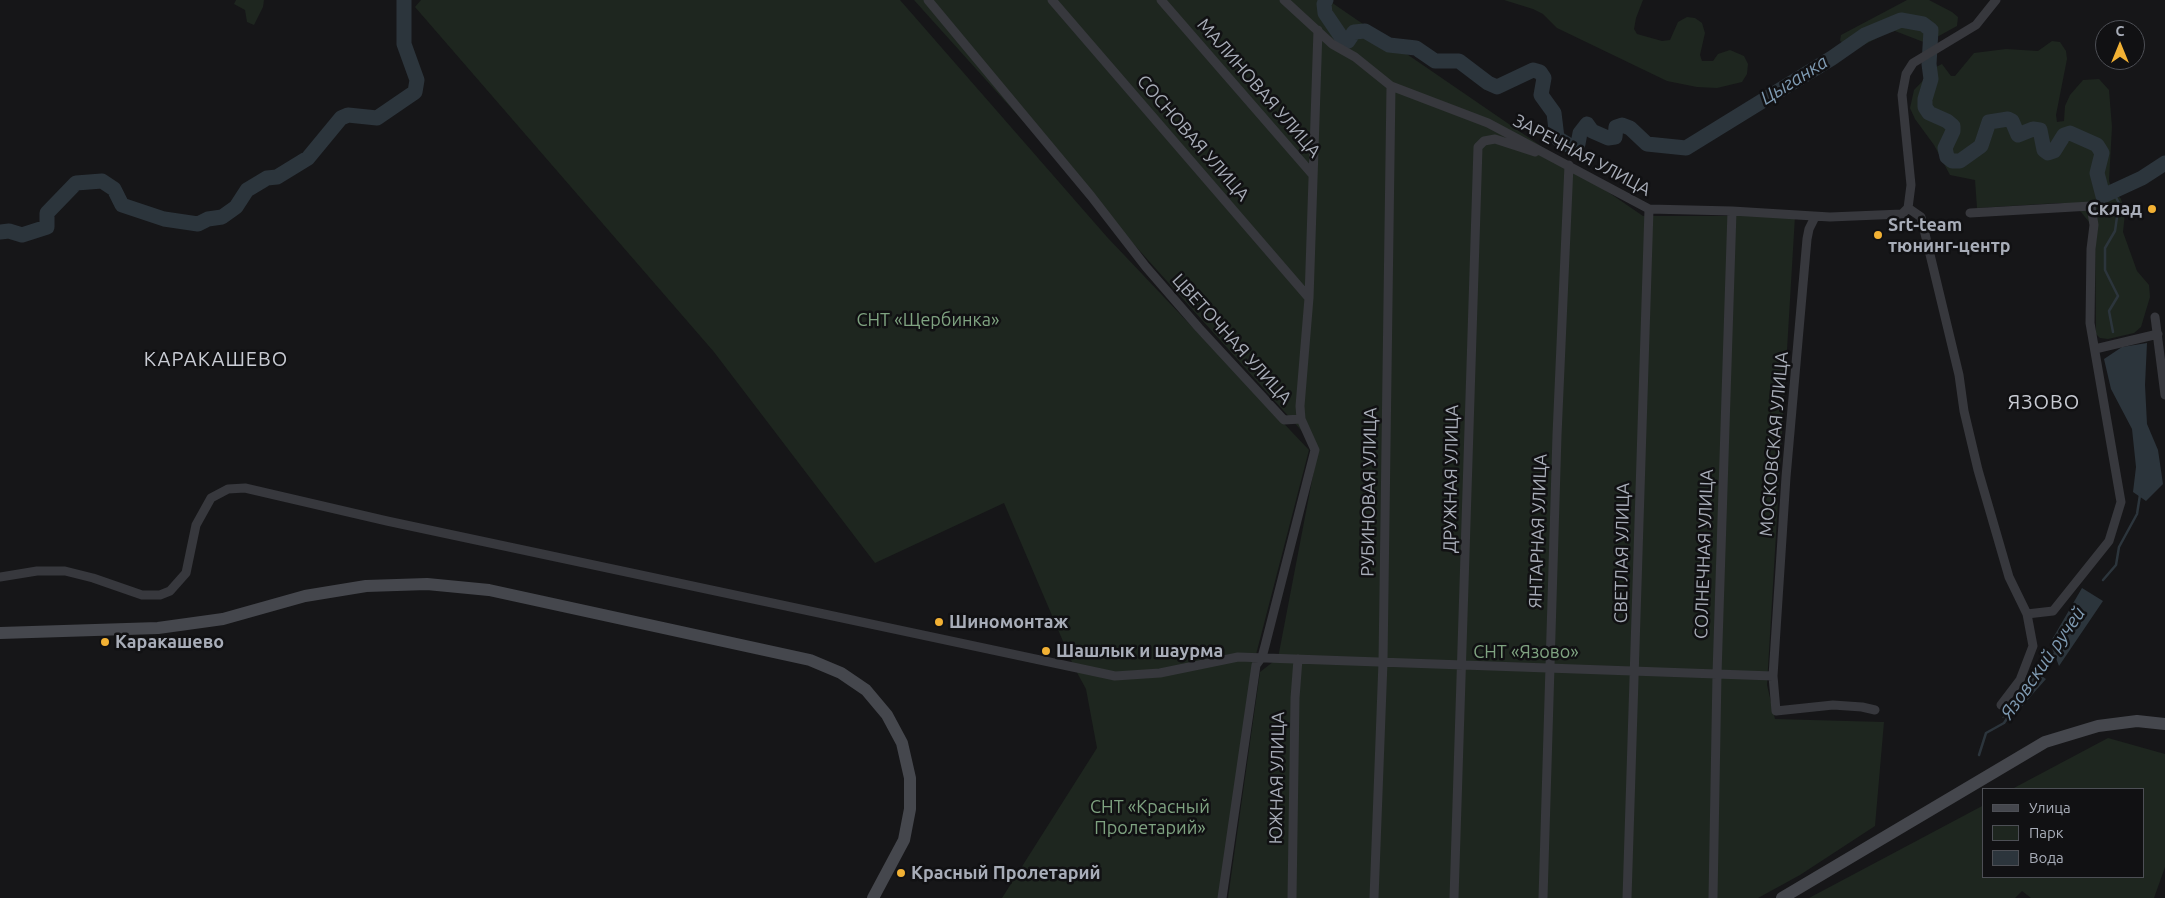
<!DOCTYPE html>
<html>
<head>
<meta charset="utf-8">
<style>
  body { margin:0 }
  #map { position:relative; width:2165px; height:898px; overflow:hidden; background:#161618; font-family:Ubuntu,sans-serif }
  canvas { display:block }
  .legend { position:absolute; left:1982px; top:788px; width:162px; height:90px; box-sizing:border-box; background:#111113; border:1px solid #4d4f55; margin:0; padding:6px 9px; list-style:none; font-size:15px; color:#a8adb8 }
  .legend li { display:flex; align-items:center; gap:10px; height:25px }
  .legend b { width:25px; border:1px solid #4d4f55 }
  .north { position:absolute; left:2095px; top:20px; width:50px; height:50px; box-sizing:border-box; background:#111113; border:1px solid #4d4f55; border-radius:50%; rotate:0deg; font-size:14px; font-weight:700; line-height:20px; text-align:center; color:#a8adb8 }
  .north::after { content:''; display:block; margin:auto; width:18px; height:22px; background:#f2b134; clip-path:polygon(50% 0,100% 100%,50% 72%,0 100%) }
</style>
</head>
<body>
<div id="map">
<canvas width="2165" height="898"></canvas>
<ul class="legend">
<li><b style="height:6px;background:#45474d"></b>Улица</li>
<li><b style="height:14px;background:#1e261f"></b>Парк</li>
<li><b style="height:14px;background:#2c353c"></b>Вода</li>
</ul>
<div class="north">С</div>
</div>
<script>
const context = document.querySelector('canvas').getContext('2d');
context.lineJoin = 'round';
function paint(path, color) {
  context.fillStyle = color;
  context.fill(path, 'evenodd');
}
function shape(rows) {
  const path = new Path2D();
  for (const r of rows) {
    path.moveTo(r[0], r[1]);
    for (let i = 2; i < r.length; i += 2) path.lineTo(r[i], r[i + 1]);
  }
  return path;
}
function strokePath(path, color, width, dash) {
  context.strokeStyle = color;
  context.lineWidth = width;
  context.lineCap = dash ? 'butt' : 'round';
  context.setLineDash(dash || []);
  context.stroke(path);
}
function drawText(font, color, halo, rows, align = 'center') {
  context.font = font + ' Ubuntu,sans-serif';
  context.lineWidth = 5;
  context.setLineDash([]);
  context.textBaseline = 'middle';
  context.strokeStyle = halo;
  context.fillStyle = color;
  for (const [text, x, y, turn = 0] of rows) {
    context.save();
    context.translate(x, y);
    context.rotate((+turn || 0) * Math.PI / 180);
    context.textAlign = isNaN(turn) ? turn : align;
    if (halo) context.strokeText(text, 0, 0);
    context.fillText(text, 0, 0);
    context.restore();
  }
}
const green = shape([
  [236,0,264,0,263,7,254,25,247,22,245,10,234,4],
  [421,0,900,0,1107,237,1309,450,1252,670,1220,898,1002,898,1097,748,1086,689,1074,667,1004,503,875,563,714,352,415,7],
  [914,0,1328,0,1643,216,1795,216,1767,685,1775,719,1884,722,1875,826,1800,875,1758,898,1228,898,1260,672,1278,658,1318,449],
  [1504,0,1643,0,1636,18,1634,29,1637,34,1662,41,1670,40,1678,22,1687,17,1695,18,1702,23,1705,33,1700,55,1702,61,1713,61,1718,54,1730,50,1744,56,1748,64,1747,74,1742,82,1717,88,1697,87,1667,81,1557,28,1543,14,1533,9],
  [1907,0,1929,0,1952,12,1958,17,1957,26,1926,43,1895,31,1887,33,1854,50,1840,41,1841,35],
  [2052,41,2060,42,2066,51,2067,59,2056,115,2057,122,2064,121,2065,106,2070,95,2083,80,2099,79,2109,90,2112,127,2109,181,2111,187,2121,199,2125,213,2123,232,2137,271,2149,285,2150,297,2141,327,2134,333,2108,339,2100,338,2096,334,2095,242,2089,222,2081,212,2071,204,2059,203,1977,208,1975,180,1950,175,1934,145,1915,119,1910,108,1914,90,1936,67,1942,64,1951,76,1955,76,1974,53,2006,49,2038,51],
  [2108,738,2165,754,2165,867,2154,898,2031,898,2022,891,2015,898,1809,898,1984,805,1984,877,2144,877,2144,789,2012,789]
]);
const water = shape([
  [2147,343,2145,385,2147,424,2158,450,2163,484,2146,501,2133,492,2136,467,2132,429,2111,389,2104,359,2122,347],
  [2082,588,2103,601,2059,666,2050,643],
  [2033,670,2046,679,2016,713,2002,718]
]);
const stream = shape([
  [2113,192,2119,203,2115,231,2105,248,2105,270,2118,296,2109,311,2113,332],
  [2103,580,2116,565,2119,547,2137,514,2140,495],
  [2038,676,2056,652],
  [1979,755,1986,733,2004,723,2010,714]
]);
const river = shape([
  [1326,0,1324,4,1325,13,1344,41,1348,41,1354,32,1365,31,1389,45,1416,48,1435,61,1459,61,1488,83,1497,87,1533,70,1540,72,1544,78,1541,95,1554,113,1557,138,1572,147,1578,144,1580,133,1587,124,1592,131,1608,138,1615,137,1616,127,1622,125,1630,128,1647,144,1686,148,1832,58,1865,35,1901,20,1923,24,1931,30,1929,64,1931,79,1925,99,1925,107,1929,113,1947,121,1953,126,1953,131,1945,148,1947,157,1952,161,1960,161,1981,146,1989,122,2008,119,2012,121,2018,135,2033,129,2040,130,2044,150,2048,153,2054,151,2064,135,2070,133,2097,145,2102,153,2097,173,2103,196,2142,178,2165,163],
  [0,232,9,231,22,235,47,227,47,213,76,183,102,181,114,189,122,205,164,219,198,224,208,219,222,217,236,207,247,190,267,178,277,177,308,158,341,118,348,115,377,118,415,92,417,80,404,44,404,0]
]);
const minor = shape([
  [928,0,1091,196,1146,267,1199,328,1284,420,1301,419],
  [1052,0,1309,298],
  [1161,0,1313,175],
  [1284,0,1332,44,1355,57,1391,86,1488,123,1649,209,1732,211,1830,217,1902,214,1908,208,1911,185,1902,95,1906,74,1913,63,1976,25,1996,0],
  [1908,208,1921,217,1959,375,1964,411,1978,470,2009,577,2027,614,2033,646,2020,680,2001,705],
  [1970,213,2091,206,2094,225,2091,249,2090,323,2121,502,2109,541,2053,611,2027,614],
  [1815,217,1809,229,1807,239,1786,477,1773,676,1776,711,1833,705,1862,707,1875,710],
  [2155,317,2165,395],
  [2095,349,2158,334],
  [0,577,37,571,65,571,93,578,142,595,160,595,170,591,186,573,196,525,211,498,228,489,245,488,387,521,1115,676,1160,673,1238,657,1773,676],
  [1222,898,1256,665,1262,657,1265,646,1315,450,1301,419,1300,406,1309,298,1318,30],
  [1292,898,1295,698,1298,659],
  [1374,898,1383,662,1391,86],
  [1454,898,1478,147,1484,141,1495,139,1535,152],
  [1543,898,1557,435,1569,165],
  [1627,898,1649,209],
  [1713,898,1717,674,1732,211]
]);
const secondary = shape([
  [0,633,158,628,223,619,305,596,366,586,427,584,489,590,810,660,841,673,866,690,887,715,902,743,910,778,910,809,904,840,873,898],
  [1782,898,2045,742,2098,726,2137,721,2165,724]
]);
const markers = [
  [2152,209,5,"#f2b134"],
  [1878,235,5,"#f2b134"],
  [939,622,5,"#f2b134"],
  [105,642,5,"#f2b134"],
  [1046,651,5,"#f2b134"],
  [901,873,5,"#f2b134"]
];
const streetNames = [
  ["МАЛИНОВАЯ УЛИЦА",1259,88,49],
  ["СОСНОВАЯ УЛИЦА",1193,138,49],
  ["ЗАРЕЧНАЯ УЛИЦА",1582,155,28],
  ["ЦВЕТОЧНАЯ УЛИЦА",1232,339,48],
  ["МОСКОВСКАЯ УЛИЦА",1774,444,-85],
  ["ДРУЖНАЯ УЛИЦА",1451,479,-89],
  ["РУБИНОВАЯ УЛИЦА",1369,492,-89],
  ["ЯНТАРНАЯ УЛИЦА",1538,531,-88],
  ["СВЕТЛАЯ УЛИЦА",1622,553,-89],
  ["СОЛНЕЧНАЯ УЛИЦА",1704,554,-88],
  ["ЮЖНАЯ УЛИЦА",1277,778,-89]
];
const poiNames = [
  ["Склад",2142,209,"right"],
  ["Srt-team",1888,225],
  ["тюнинг-центр",1888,246],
  ["Шиномонтаж",949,622],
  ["Каракашево",115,642],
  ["Шашлык и шаурма",1056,651],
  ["Красный Пролетарий",911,873]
];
const parkNames = [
  ["СНТ «Щербинка»",928,320],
  ["СНТ «Язово»",1526,652],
  ["СНТ «Красный",1150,807],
  ["Пролетарий»",1150,828]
];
const waterNames = [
  ["Цыганка",1794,80,-32],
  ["Язовский ручей",2043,663,-55]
];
const quarterNames = [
  ["КАРАКАШЕВО",216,359],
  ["ЯЗОВО",2044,402]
];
paint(green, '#1e261f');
paint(water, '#2c353c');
strokePath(stream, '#2c353c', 2.5);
strokePath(river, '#2c353c', 15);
strokePath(minor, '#37383d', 9);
strokePath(secondary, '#45474d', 12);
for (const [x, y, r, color] of markers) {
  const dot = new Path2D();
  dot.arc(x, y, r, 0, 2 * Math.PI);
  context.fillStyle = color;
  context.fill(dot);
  strokePath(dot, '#111113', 2);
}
drawText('18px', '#a8adb8', '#111113', streetNames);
drawText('bold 18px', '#a8adb8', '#111113', poiNames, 'left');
drawText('18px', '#7fa381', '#111113', parkNames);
drawText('italic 19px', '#7f9bb3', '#111113', waterNames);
context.letterSpacing = '1px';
drawText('20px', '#c9ccd4', '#111113', quarterNames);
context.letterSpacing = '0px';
</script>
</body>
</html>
